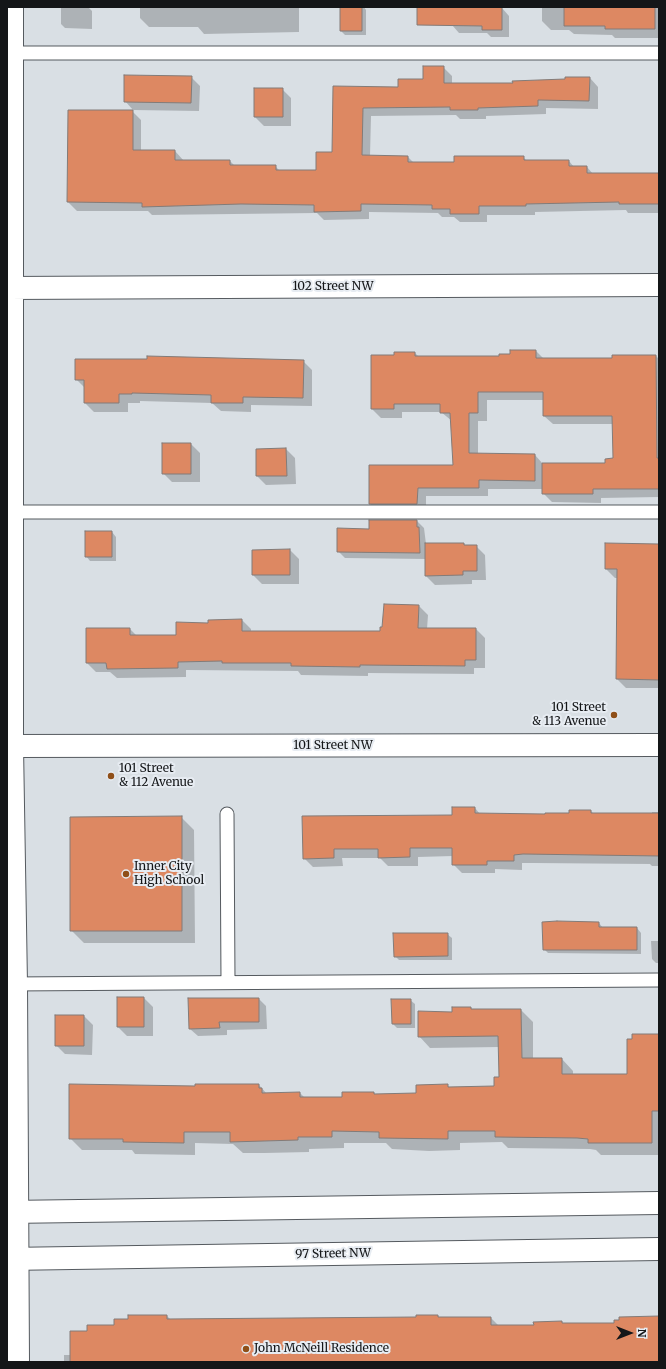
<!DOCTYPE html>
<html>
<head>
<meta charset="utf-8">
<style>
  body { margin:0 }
  #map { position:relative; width:666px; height:1369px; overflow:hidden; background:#d9dfe4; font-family:Merriweather,serif }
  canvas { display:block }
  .frame { position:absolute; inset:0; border:8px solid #141618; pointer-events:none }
  .north { position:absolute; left:610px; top:1313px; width:40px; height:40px; -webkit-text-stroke:3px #e7ecf2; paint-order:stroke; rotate:90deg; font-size:11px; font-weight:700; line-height:16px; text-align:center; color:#141618 }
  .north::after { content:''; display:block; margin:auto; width:14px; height:18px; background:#141618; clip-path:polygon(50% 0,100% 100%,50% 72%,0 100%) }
</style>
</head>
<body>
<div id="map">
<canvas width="666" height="1369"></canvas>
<div class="frame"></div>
<div class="north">N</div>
</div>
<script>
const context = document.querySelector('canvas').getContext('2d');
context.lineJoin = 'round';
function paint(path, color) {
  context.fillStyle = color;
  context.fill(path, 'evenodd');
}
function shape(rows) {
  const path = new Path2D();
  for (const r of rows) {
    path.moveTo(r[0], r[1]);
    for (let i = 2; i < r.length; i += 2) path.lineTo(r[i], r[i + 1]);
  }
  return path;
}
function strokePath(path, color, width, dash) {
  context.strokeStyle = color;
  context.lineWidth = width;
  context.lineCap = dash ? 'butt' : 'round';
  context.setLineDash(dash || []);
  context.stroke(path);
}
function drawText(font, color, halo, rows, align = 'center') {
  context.font = font + ' Merriweather,serif';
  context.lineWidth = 4;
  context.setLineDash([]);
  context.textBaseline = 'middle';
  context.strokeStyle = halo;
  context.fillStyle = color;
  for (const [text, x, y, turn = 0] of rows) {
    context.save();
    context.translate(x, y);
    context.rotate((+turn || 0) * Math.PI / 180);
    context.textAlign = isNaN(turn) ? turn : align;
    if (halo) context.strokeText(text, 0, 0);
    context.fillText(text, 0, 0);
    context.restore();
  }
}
const shadow = shape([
  [61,7,88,7,92,11,92,29,65,28,61,24],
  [140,7,299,7,299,32,204,34,198,27,149,27,140,18],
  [341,7,364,7,366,10,366,35,345,35,341,31],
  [452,7,502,8,509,16,509,37,491,37,487,33,459,33,452,25],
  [542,7,659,7,659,38,615,38,612,35,574,34,569,30,551,30,542,21],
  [443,67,452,76,452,84,514,84,590,78,598,87,598,109,546,108,546,114,486,116,486,119,460,119,456,115,371,116,370,156,408,157,414,163,455,163,523,157,527,161,569,161,574,167,587,167,593,174,659,174,659,213,628,213,626,210,535,212,535,215,487,215,487,222,460,222,454,217,442,217,438,213,369,212,369,219,324,220,317,213,152,215,148,211,77,211,68,202,132,111,141,120,141,151,175,151,184,161,230,161,235,166,275,166,280,171,317,171,332,153,334,87,399,88,424,80],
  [191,77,200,86,199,111,133,110,125,101],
  [282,89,291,98,291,126,264,126,255,117],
  [536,351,544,359,613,359,656,356,659,359,659,497,601,498,601,503,552,502,543,493,543,489,488,489,488,496,426,496,426,512,379,512,370,504,454,466,452,421,441,412,402,412,402,418,381,418,372,409,395,356,415,353,419,357,500,357],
  [487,400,544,400,544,416,553,424,614,424,614,459,606,464,543,464,535,455,478,454,478,421,487,421],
  [303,361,312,370,312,406,251,405,251,412,221,411,212,403,140,401,140,403,128,403,128,412,94,412,85,403,85,388,76,379],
  [191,444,200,453,200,482,172,482,163,473],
  [286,449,295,458,296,484,266,485,257,476],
  [417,521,424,528,426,544,464,544,466,546,476,546,485,555,486,580,472,580,472,584,435,585,426,576,426,559,345,558,338,551,370,530],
  [86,532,112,532,116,537,116,561,90,561,86,556],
  [659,545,659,688,626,688,617,679,618,578,615,578,606,569],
  [290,550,299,559,299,584,262,584,253,575,253,551],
  [419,606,428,615,427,629,476,629,485,638,485,668,474,668,474,674,368,673,368,676,301,675,298,671,186,670,186,677,117,678,110,672,96,672,87,663,130,629,137,636,177,636,209,624,242,620,251,629,251,632,381,632],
  [475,808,480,814,546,815,591,811,594,814,652,814,652,812,659,812,659,866,652,866,650,864,533,863,522,863,522,870,495,869,495,873,462,873,453,864,453,856,418,857,418,866,388,866,380,858,342,858,343,866,313,867,304,858,303,817,453,816],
  [181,817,194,830,195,943,84,943,71,930],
  [599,923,603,928,637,928,641,933,641,954,548,953,544,949],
  [447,934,452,938,452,960,399,960,395,956],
  [651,941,659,941,659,963,656,963,652,959],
  [144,998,153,1007,153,1036,127,1036,118,1027],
  [259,999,266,1006,267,1029,227,1030,227,1035,198,1036,190,1029],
  [392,1000,410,1000,415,1004,415,1028,397,1028,393,1024],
  [471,1008,473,1010,521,1010,533,1022,533,1059,562,1059,573,1071,573,1075,628,1075,659,1035,659,1155,601,1155,596,1150,590,1149,508,1148,502,1142,460,1143,460,1150,429,1151,392,1149,386,1143,344,1143,344,1148,309,1149,309,1152,265,1153,243,1153,233,1144,195,1143,195,1155,135,1154,132,1150,82,1150,70,1138,196,1087,259,1085,267,1094,300,1093,305,1098,343,1098,374,1093,376,1095,417,1094,447,1085,450,1088,495,1087,500,1078,499,1047,430,1048,419,1036,453,1013],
  [84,1016,93,1025,92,1055,65,1054,56,1045],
  [129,1316,167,1316,171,1320,417,1318,438,1316,440,1318,491,1318,499,1326,535,1326,562,1322,564,1324,615,1324,659,1317,659,1362,64,1362,64,1355,71,1355,88,1332,115,1326,129,1320]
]);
const building = shape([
  [340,7,362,7,362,31,340,31,340,7],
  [417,7,502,7,502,30,482,30,482,26,417,25,417,7],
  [564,7,655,7,655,29,605,29,605,26,564,26,564,7],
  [423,66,444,66,444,83,513,83,512,81,565,79,565,77,590,77,589,101,538,100,538,106,478,108,478,110,450,110,450,107,363,108,362,155,408,156,408,162,454,162,454,156,524,156,524,160,569,160,569,166,587,166,587,173,659,173,659,204,619,204,619,202,526,204,526,206,479,206,479,214,450,214,450,209,432,209,432,205,361,204,361,211,314,212,314,205,241,204,142,207,142,203,67,202,68,110,133,110,133,150,175,150,175,160,230,160,230,165,276,165,276,170,316,170,316,152,332,152,333,86,398,87,398,79,423,79,423,66],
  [124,75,192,76,191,103,124,102,124,75],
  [254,88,283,88,283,117,254,117,254,88],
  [510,350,536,350,536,358,612,358,612,355,656,355,657,458,659,458,659,489,593,489,593,494,542,494,542,463,605,463,605,459,613,458,612,416,543,416,543,392,478,392,478,413,469,413,469,453,535,454,535,481,479,480,479,488,418,488,417,504,369,504,369,465,453,465,450,413,440,413,440,404,394,404,394,409,371,409,371,355,394,355,394,352,415,352,415,356,499,356,499,354,510,354,510,350],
  [147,356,304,360,303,398,243,397,243,403,211,403,211,395,132,393,132,394,119,394,119,403,84,403,84,380,75,380,75,359,147,359,147,356],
  [162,443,191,443,191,474,162,474,162,443],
  [286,448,287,476,256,476,256,449,286,448],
  [369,520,417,520,417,527,419,527,420,553,337,552,337,528,369,529,369,520],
  [85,531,112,531,112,557,85,557,85,531],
  [425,543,464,543,464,545,477,545,477,571,463,571,463,575,425,576,425,543],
  [605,543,659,544,659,680,616,679,617,569,605,569,605,543],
  [290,549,290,575,252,575,252,550,290,549],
  [384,604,419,605,418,628,476,628,476,660,465,660,465,666,360,665,360,667,291,666,291,663,222,663,222,661,178,662,178,668,107,669,106,663,86,663,86,628,130,628,130,635,176,635,176,622,208,623,208,620,242,619,242,631,380,631,380,627,382,627,384,604],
  [452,807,475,807,475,813,545,814,545,813,569,813,569,810,591,810,591,813,659,813,659,856,523,854,514,855,514,861,487,861,487,865,452,865,452,848,410,848,410,857,378,858,378,849,334,849,334,858,303,859,302,816,452,815,452,807],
  [182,816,182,931,70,931,70,817,182,816],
  [557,921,599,922,599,927,637,927,637,950,543,950,542,922,557,921],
  [393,933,448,933,448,956,394,957,393,933],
  [117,997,144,997,144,1027,117,1027,117,997],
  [188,998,259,998,259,1022,219,1022,220,1028,189,1029,188,998],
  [391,999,411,999,411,1024,392,1024,391,999],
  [452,1007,471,1007,471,1009,521,1009,522,1058,562,1058,562,1074,627,1074,627,1039,632,1039,632,1034,659,1034,659,1111,652,1111,652,1143,588,1143,588,1139,577,1138,495,1137,495,1131,448,1131,448,1139,379,1138,379,1132,332,1131,332,1137,298,1137,298,1140,230,1142,230,1132,184,1132,184,1143,123,1142,123,1139,69,1139,69,1084,195,1086,195,1084,259,1084,259,1088,262,1088,262,1093,300,1092,300,1097,342,1097,342,1092,374,1092,374,1094,416,1093,416,1085,448,1084,448,1087,494,1086,494,1077,499,1077,498,1036,418,1037,418,1011,452,1012,452,1007],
  [55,1015,84,1015,84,1046,55,1046,55,1015],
  [128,1315,167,1315,167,1319,416,1317,416,1315,438,1315,438,1317,491,1317,491,1325,534,1325,533,1322,562,1321,562,1323,614,1323,614,1320,619,1320,619,1317,659,1316,659,1362,70,1362,70,1331,87,1331,87,1325,114,1325,114,1319,128,1319,128,1315]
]);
const lane = shape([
  [11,53,659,53],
  [7,512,659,512],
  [227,814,228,981],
  [9,984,659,980]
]);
const street = shape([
  [12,7,12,746,16,984,18,1362],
  [7,288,659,285]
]);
const secondary = shape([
  [7,746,659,745],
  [7,1212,659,1203],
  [7,1259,659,1249]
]);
const markers = [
  [614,715,4,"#8f4f18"],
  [111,776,4,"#8f4f18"],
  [126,874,4,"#8f4f18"],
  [246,1349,4,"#8f4f18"]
];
const streetNames = [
  ["102 Street NW",333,287],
  ["101 Street NW",333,746],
  ["97 Street NW",333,1254,-1]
];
const poiNames = [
  ["101 Street",606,708,"right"],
  ["& 113 Avenue",606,722,"right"],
  ["101 Street",119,769],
  ["& 112 Avenue",119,783],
  ["Inner City",134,867],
  ["High School",134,881],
  ["John McNeill Residence",254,1349]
];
paint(shadow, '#0003');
paint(building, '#dd8862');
strokePath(building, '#827b78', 1);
strokePath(lane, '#555a5f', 15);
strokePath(street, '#555a5f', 24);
strokePath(secondary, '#555a5f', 24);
strokePath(lane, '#fff', 13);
strokePath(street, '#fff', 22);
strokePath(secondary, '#fff', 22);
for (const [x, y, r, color] of markers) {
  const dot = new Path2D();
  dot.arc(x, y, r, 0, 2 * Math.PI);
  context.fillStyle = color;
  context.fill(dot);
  strokePath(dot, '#e7ecf2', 1.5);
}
drawText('12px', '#141618', '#e7ecf2', streetNames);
drawText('12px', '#141618', '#e7ecf2', poiNames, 'left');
</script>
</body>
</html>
